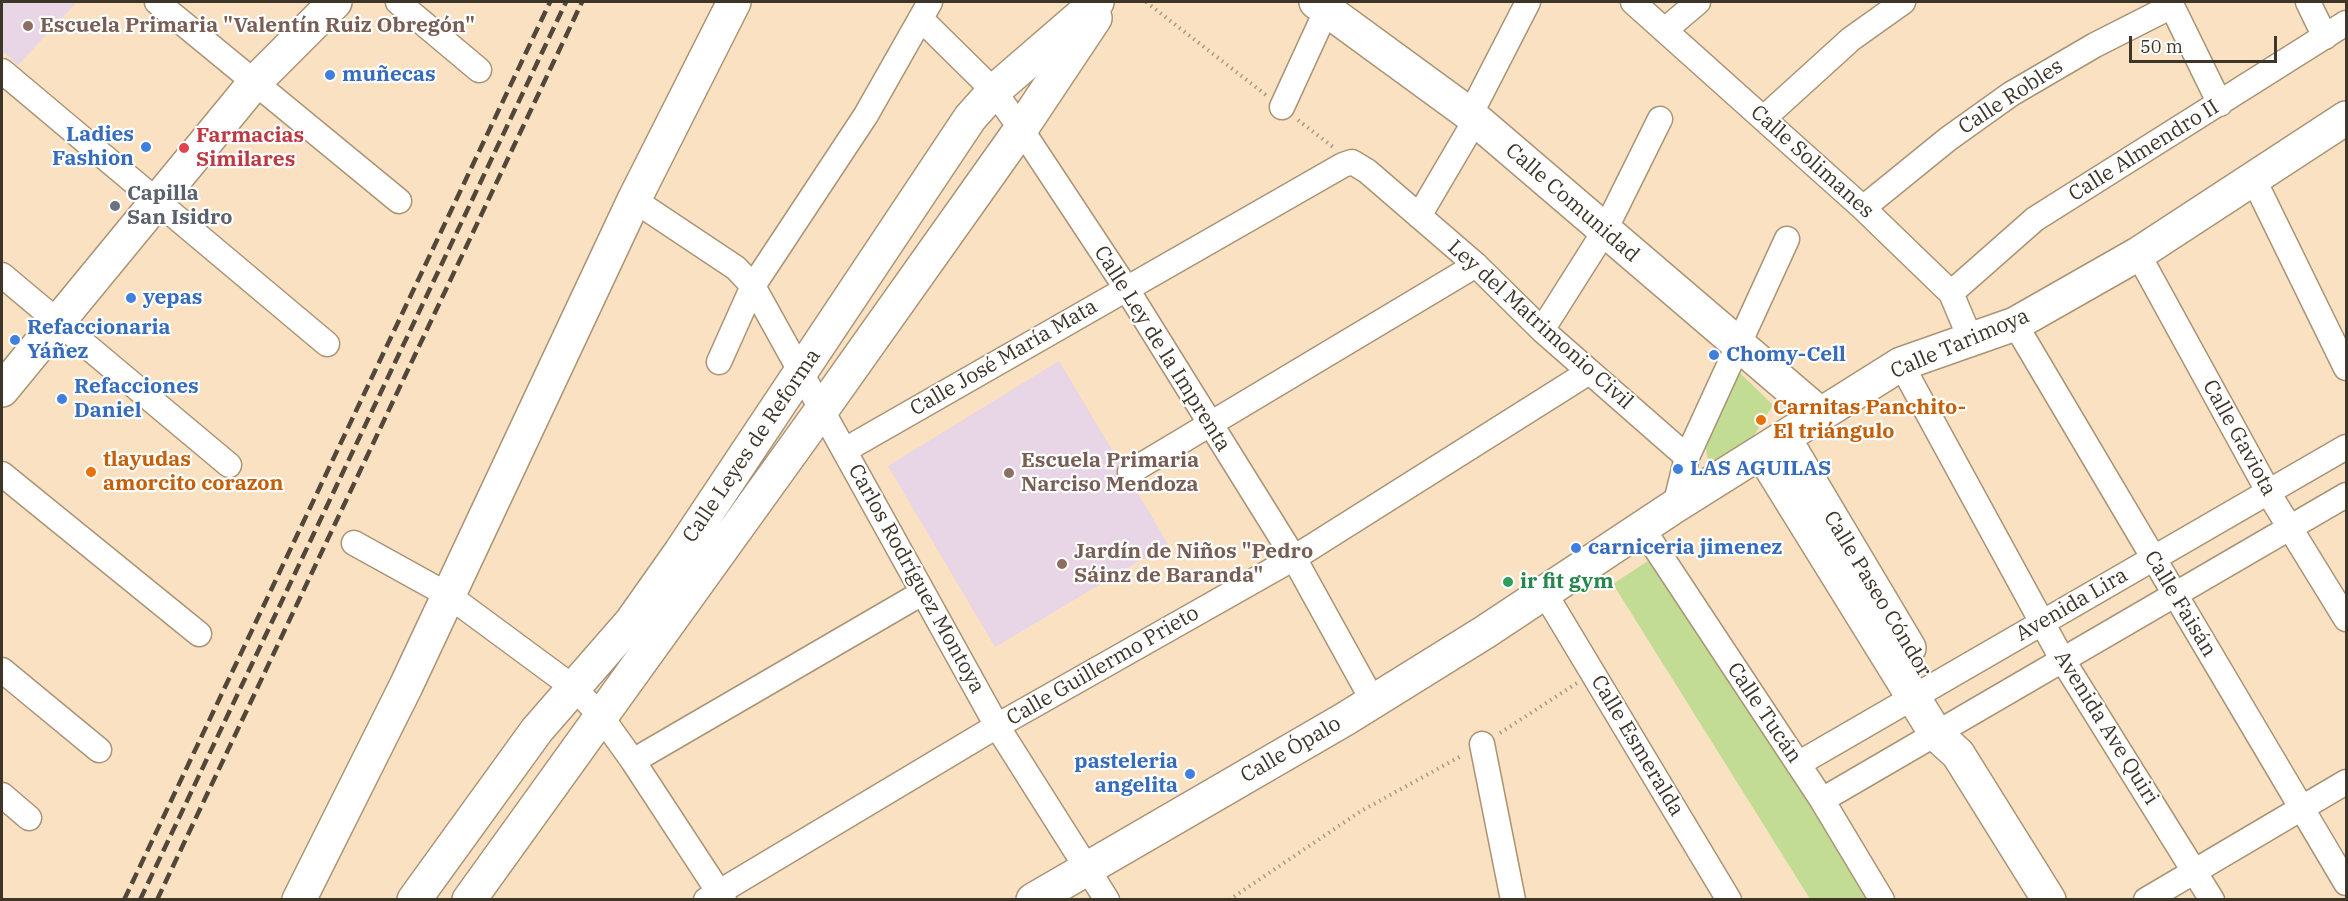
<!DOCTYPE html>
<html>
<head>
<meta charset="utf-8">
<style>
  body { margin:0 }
  #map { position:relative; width:2348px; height:901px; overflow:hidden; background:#f9e1c2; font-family:"IBM Plex Serif",serif }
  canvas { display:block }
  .frame { position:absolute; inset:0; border:3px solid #3e3529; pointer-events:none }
  .scale { position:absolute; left:2129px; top:36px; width:148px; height:27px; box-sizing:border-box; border:3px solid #3e3529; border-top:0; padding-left:8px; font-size:18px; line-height:21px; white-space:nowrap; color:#3e3529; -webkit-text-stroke:4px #fff; paint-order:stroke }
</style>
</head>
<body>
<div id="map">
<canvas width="2348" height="901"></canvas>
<div class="frame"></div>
<div class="scale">50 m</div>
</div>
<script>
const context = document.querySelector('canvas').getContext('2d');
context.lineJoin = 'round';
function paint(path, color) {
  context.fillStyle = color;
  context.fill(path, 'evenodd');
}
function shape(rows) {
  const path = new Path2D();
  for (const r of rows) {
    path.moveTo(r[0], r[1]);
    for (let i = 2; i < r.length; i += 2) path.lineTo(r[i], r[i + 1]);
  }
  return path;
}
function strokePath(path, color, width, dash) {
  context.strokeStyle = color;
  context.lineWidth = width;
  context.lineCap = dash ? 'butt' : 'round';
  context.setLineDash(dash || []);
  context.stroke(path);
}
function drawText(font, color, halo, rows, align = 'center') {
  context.font = font + ' "IBM Plex Serif",serif';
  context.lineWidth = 4.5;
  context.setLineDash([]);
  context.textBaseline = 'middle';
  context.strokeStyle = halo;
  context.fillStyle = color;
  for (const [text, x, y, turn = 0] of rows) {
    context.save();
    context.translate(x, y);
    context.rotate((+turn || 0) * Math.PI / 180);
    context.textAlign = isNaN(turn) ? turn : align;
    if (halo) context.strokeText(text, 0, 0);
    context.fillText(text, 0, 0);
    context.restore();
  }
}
const education = shape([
  [2,2,77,2,18,65,2,51],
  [1059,361,1168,544,995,647,888,466]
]);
const green = shape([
  [1736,369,1773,405,1753,437,1709,466,1705,444],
  [1663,551,1872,899,1810,899,1613,584]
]);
const path = shape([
  [1146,2,1266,95],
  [1298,120,1333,147],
  [1500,733,1577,683],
  [1229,900,1361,811,1463,755]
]);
const street = shape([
  [157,2,399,201],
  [398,2,479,70],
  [1633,2,1863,208,1951,293,1970,338],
  [2170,2,2220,104],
  [2308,2,2325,37],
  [921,19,994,91,1021,129,1126,288,1294,558,1373,701],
  [1665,30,1698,2],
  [2,71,327,344],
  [1282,107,1327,9],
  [1470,115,1528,2],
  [1764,118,1851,39,1903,2],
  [2253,178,2346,368],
  [634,200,736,268,753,286,997,726,1107,900],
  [1863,208,1948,139,2011,94,2095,45,2172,6],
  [1419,216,1476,119],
  [2138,254,2274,502,2346,619],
  [2,275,229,465],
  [1951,293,2035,219,2346,23],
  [2015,324,2346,883],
  [1542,330,1604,232,1660,119],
  [719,362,753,286,866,115,930,2],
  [1901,364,2062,659,2212,900],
  [845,450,1343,165,1352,162,1367,171,1476,265,1542,330,1687,457,1675,506],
  [1687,457,1787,239],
  [1130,472,1476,265],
  [2,474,199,634],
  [1643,529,1822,800,1882,900],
  [354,543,448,595,574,688,600,715,633,761,724,900],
  [1544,592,1729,900],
  [2,670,99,750],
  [1482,744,1513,900],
  [633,761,922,593],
  [1798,764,2346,447],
  [2,795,29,818],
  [1822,800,2346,495],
  [706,900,997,726,1294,558,1589,372],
  [2146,900,2346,782]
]);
const secondary = shape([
  [1316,2,1468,113,1820,414],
  [2,390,256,81,335,2],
  [1784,438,1909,648],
  [1762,453,1936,734,1958,754,2049,900],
  [299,900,406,686,634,200,734,2],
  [414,900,537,730,632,621,680,553,970,118,994,91,1097,2],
  [469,900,821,411,1021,129,1095,18],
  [1033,900,1345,719,1485,632,1675,506,1901,364,2015,324,2138,254,2346,118]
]);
const rail = shape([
  [124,900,550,2],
  [140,900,566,2],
  [157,900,582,2]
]);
const markers = [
  [28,26,6,"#8d6e63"],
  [330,75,6,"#3f7fe0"],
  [146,147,6,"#3f7fe0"],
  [184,148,6,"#e0444e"],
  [115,206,6,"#6b7280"],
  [131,298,6,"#3f7fe0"],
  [15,340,6,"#3f7fe0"],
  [1714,355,6,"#3f7fe0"],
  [62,399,6,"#3f7fe0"],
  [1761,420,6,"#e8710a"],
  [1678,469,6,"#3f7fe0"],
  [91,472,6,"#e8710a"],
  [1009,473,6,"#8d6e63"],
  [1576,548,6,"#3f7fe0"],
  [1062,564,6,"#8d6e63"],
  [1508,582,6,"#2e9e5b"],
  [1190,774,6,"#3f7fe0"]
];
const educationNames = [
  ["Escuela Primaria \"Valentín Ruiz Obregón\"",40,26],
  ["Escuela Primaria",1021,461],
  ["Narciso Mendoza",1021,485],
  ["Jardín de Niños \"Pedro",1074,552],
  ["Sáinz de Baranda\"",1074,576]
];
const shopNames = [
  ["muñecas",342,75],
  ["Ladies",134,135,"right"],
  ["Fashion",134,159,"right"],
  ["yepas",143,298],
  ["Refaccionaria",27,328],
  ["Yáñez",27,352],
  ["Chomy-Cell",1726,355],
  ["Refacciones",74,387],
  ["Daniel",74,411],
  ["LAS AGUILAS",1690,469],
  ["carniceria jimenez",1588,548],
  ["pasteleria",1178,762,"right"],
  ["angelita",1178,786,"right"]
];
const streetNames = [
  ["Calle Robles",2011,97,-33],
  ["Calle Almendro II",2144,151,-32],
  ["Calle Solimanes",1812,162,42],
  ["Calle Comunidad",1572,203,41],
  ["Ley del Matrimonio Civil",1540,325,42],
  ["Calle Tarimoya",1960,344,-23],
  ["Calle Ley de la Imprenta",1162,349,58],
  ["Calle José María Mata",1004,358,-30],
  ["Calle Gaviota",2239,438,61],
  ["Calle Leyes de Reforma",752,446,-56],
  ["Carlos Rodríguez Montoya",916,579,61],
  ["Calle Paseo Cóndor",1877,594,59],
  ["Calle Faisán",2180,604,59],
  ["Avenida Lira",2072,605,-30],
  ["Calle Guillermo Prieto",1103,666,-30],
  ["Calle Tucán",1764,713,56],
  ["Avenida Ave Quiri",2106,728,58],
  ["Calle Esmeralda",1637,746,59],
  ["Calle Ópalo",1291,750,-30]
];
const healthNames = [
  ["Farmacias",196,136],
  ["Similares",196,160]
];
const worshipNames = [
  ["Capilla",127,194],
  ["San Isidro",127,218]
];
const foodNames = [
  ["Carnitas Panchito-",1773,408],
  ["El triángulo",1773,432],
  ["tlayudas",103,460],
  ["amorcito corazon",103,484]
];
const leisureNames = [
  ["ir fit gym",1520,582]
];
paint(education, '#e8d5e5');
paint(green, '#c3dc93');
strokePath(street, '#aa9476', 27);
strokePath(secondary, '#aa9476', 36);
strokePath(path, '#ab9982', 4, [1.5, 4.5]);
strokePath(street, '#fff', 24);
strokePath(secondary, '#fff', 33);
strokePath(rail, '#524739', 4.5, [12, 6]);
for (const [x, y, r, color] of markers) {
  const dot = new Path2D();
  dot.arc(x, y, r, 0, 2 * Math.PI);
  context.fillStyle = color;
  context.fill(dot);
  strokePath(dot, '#fff', 2);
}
drawText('bold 21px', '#785e54', '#fff', educationNames, 'left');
drawText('bold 21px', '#366cbe', '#fff', shopNames, 'left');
drawText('21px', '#3e3529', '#fff', streetNames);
drawText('bold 21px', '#be3a42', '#fff', healthNames, 'left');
drawText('bold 21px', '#5b616d', '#fff', worshipNames, 'left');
drawText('bold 21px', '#c56008', '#fff', foodNames, 'left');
drawText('bold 21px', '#27864d', '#fff', leisureNames, 'left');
</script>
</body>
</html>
